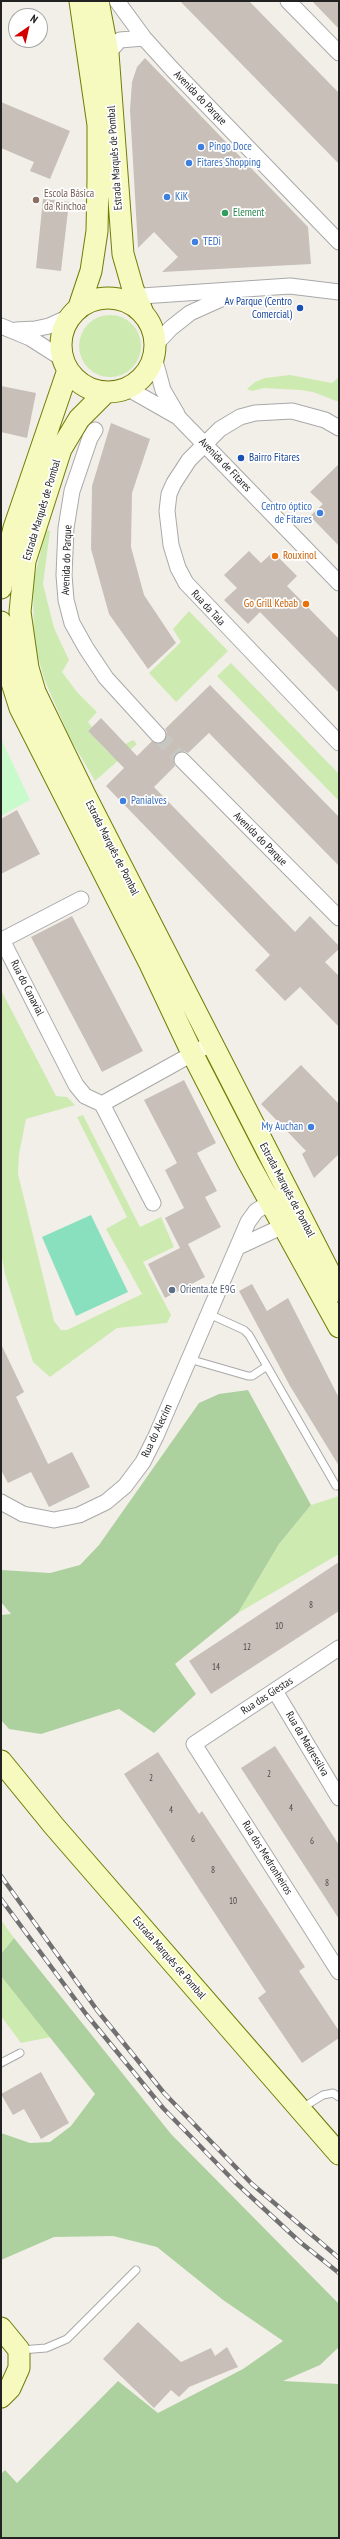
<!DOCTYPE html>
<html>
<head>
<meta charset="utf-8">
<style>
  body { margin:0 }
  #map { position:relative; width:340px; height:2539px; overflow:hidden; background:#f2efe9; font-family:"PT Sans Narrow",sans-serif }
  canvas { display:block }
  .frame { position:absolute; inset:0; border:2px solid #222; pointer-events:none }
  .north { position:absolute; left:8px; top:8px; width:40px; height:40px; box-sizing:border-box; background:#fff; border:1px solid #a7a7a7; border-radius:50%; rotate:34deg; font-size:11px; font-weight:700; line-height:16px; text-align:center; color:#222 }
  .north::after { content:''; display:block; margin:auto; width:14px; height:18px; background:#d40000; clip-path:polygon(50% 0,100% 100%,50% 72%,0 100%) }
</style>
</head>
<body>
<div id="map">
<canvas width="340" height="2539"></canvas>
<div class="frame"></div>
<div class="north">N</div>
</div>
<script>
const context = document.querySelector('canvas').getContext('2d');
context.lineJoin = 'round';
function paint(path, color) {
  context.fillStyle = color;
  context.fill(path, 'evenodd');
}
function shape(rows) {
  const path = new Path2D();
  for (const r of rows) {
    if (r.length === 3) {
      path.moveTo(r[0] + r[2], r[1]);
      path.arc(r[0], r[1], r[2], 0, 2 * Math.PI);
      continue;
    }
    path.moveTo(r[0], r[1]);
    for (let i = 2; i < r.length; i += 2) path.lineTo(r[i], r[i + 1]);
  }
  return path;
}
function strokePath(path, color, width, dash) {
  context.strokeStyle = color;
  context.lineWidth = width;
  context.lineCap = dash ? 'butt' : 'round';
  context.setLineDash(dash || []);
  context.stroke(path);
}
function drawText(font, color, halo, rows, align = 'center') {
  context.font = font + ' "PT Sans Narrow",sans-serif';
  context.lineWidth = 3.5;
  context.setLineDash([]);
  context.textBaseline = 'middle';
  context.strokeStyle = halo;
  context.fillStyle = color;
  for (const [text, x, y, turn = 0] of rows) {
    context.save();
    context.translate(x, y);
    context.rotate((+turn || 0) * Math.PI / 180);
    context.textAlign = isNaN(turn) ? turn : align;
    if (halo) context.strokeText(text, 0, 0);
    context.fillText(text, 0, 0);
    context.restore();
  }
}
const grass = shape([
  [110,346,31],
  [290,375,332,383,339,377,339,402,313,392,300,390,264,388,252,391,247,389,255,382,265,378],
  [46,530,50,531,43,584,54,628,69,660,62,672,77,692,97,712,88,722,92,727,88,731,109,753,133,740,137,744,95,781,70,738,45,681,34,644,33,582],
  [189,611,228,651,176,702,149,673,181,642,173,629],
  [231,663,339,774,339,801,217,676],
  [1,990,56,1096,67,1097,75,1105,26,1119,19,1154,18,1174,54,1321,61,1330,67,1330,142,1294,106,1229,127,1217,77,1117,83,1115,140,1227,161,1217,174,1247,143,1262,171,1315,167,1323,117,1328,50,1377,33,1362,5,1274,1,1253],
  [339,1496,339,1554,238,1613,279,1544,311,1505],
  [1,1920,14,1938,1,1954],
  [1,1976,51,2037,21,2043,1,2016]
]);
const forest = shape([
  [248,1390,311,1505,279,1544,238,1613,175,1664,196,1694,154,1733,119,1709,41,1734,9,1729,1,1720,1,1615,11,1614,1,1602,1,1570,50,1573,80,1565,99,1545,199,1403,219,1394],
  [14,1938,171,2134,339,2304,339,2347,320,2365,283,2381,339,2384,339,2538,1,2538,1,2474,5,2470,17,2483,118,2381,158,2413,243,2369,283,2341,223,2300,157,2247,113,2236,54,2237,1,2260,1,2133,30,2143,50,2142,71,2126,95,2094,1,1976,1,1954]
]);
const park = shape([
  [1,739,30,800,1,816]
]);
const pitch = shape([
  [91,1215,128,1292,76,1316,42,1237]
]);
const building = shape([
  [180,1,249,1,339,93,339,164],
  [312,1,339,1,339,29],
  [145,58,308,227,311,264,162,272,178,257,154,232,138,248,130,110,132,82,137,67],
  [1,102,70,131,50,179,30,171,34,162,1,148],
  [43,199,69,202,61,271,36,268],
  [1,386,36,393,27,438,1,432],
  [111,423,150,439,132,493,131,547,144,595,176,643,148,669,109,614,91,549,92,486],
  [339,464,339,546,310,516,323,504,310,492],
  [249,551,261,563,273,552,297,576,287,586,339,639,339,693,260,612,248,624,224,600,237,588,224,575],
  [210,685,339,817,339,866,209,733,188,753,184,751,176,753,173,758,175,766,154,787,295,932,310,916,339,946,339,949,325,962,339,976,339,1027,300,987,285,1001,255,970,270,955,106,786,124,768,88,731,101,718,137,756,152,741,160,744,164,741,167,733,165,729],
  [17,810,40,854,1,874,1,819],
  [72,916,143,1051,102,1072,31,937],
  [301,1065,339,1104,339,1154,314,1178,302,1154,306,1151,261,1104],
  [184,1080,216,1143,197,1153,217,1191,205,1197,221,1227,188,1244,205,1277,165,1298,148,1264,180,1248,165,1218,184,1208,165,1170,177,1163,144,1100],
  [252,1284,267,1311,288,1298,339,1398,339,1466,290,1386,239,1291],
  [1,1344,24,1392,16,1397,48,1464,72,1452,90,1487,49,1507,31,1472,8,1483,1,1470],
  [339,1562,339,1611,211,1694,189,1661],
  [275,1746,339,1845,339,1919,241,1768],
  [158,1752,199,1814,202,1811,305,1967,299,1971,339,2031,339,2038,302,2063,258,1998,266,1992,124,1774],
  [41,2072,69,2123,41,2139,24,2109,13,2115,1,2094],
  [138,2322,181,2362,211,2348,215,2356,227,2347,238,2367,189,2387,179,2397,171,2390,154,2408,103,2359]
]);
const streetTunnel = shape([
  [158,735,182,760]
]);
const lane = shape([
  [209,1314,244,1330,249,1335,336,1486],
  [189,1359,248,1376,252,1376,267,1366],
  [1,2063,20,2053],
  [302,2108,323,2095,333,2093,339,2097],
  [21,2350,46,2348,67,2339,136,2270]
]);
const street = shape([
  [117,1,144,38,172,69,339,242],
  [288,1,339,53],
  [108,53,120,40,144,38],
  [112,298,290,286,339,292],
  [1,326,30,338,63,359],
  [16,330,35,329,49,326,71,316],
  [155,345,171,328,190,313,230,295],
  [154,357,163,390,177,414],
  [127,388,178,417,339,583],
  [339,428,325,420,292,411,255,413,240,417,220,429,189,460,174,483,169,494,167,511,171,545,178,568,186,583,339,743],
  [95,430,90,438,72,491,66,528,64,575,66,600,72,623,86,648,106,678,158,735],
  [182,760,339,918],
  [81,899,2,940,76,1085,85,1096,102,1104],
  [153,1203,102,1104,210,1044],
  [238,1247,292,1222],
  [1,1502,23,1514,54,1520,79,1515,106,1502,125,1486,143,1462,156,1436,248,1222,256,1211,279,1197],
  [339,1648,194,1744,339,1972],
  [275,1691,339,1798]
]);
const secondary = shape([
  [98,1,108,53,123,254,133,289,143,313],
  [108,345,47],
  [79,307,91,271,97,231,98,179,98,125,80,1],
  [106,392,79,419,61,449,25,561,20,612,28,668,35,692,85,795,339,1291],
  [1,588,4,568,14,528,68,370],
  [1,622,9,673,20,708,150,964,192,1053,248,1162,339,1327],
  [1,1761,54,1826,339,2154],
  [1,2328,19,2350,19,2368,10,2388,1,2397]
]);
const rail = shape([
  [1,1876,97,2010,164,2093,252,2184,339,2258],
  [1,1899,86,2014,163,2108,235,2182,300,2242,339,2273]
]);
const markers = [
  [201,147,4,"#3f7fe0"],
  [189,163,4,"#3f7fe0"],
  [167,197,4,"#3f7fe0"],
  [36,200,4,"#8d6e63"],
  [225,213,4,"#2e9e5b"],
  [195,242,4,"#3f7fe0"],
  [300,308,4,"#1a4fb4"],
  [241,458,4,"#1a4fb4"],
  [320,513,4,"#3f7fe0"],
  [275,556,4,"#e8710a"],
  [306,604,4,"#e8710a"],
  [123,801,4,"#3f7fe0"],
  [311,1127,4,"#3f7fe0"],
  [172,1290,4,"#5c6f8a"]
];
const numberNames = [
  ["8",311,1605],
  ["10",279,1626],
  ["12",247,1647],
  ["14",216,1667],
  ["2",269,1774],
  ["2",151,1778],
  ["4",291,1808],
  ["4",171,1810],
  ["6",193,1839],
  ["6",312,1841],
  ["8",213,1870],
  ["8",327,1883],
  ["10",233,1901]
];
const streetNames = [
  ["Avenida do Parque",200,98,46],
  ["Estrada Marquês de Pombal",115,158,-94],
  ["Avenida de Fitares",225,465,46],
  ["Estrada Marquês de Pombal",42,510,-73],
  ["Avenida do Parque",67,560,-88],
  ["Rua da Tala",208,608,47],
  ["Avenida do Parque",260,839,45],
  ["Estrada Marquês de Pombal",112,848,63],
  ["Rua do Canavial",27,988,63],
  ["Estrada Marquês de Pombal",287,1190,62],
  ["Rua do Alecrim",157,1431,-65],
  ["Rua das Giestas",267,1696,-33],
  ["Rua da Madressilva",307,1744,59],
  ["Rua dos Medronheiros",267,1858,58],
  ["Estrada Marquês de Pombal",169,1958,49]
];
const shopNames = [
  ["Pingo Doce",209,147],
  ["Fitares Shopping",197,163],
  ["KiK",175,197],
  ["TEDi",203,242],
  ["Centro óptico",312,507,"right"],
  ["de Fitares",312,520,"right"],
  ["Panialves",131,801],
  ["My Auchan",303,1127,"right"]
];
const educationNames = [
  ["Escola Básica",44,194],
  ["da Rinchoa",44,207]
];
const leisureNames = [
  ["Element",233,213]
];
const transitNames = [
  ["Av Parque (Centro",292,302],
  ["Comercial)",292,315],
  ["Bairro Fitares",249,458,"left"]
];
const foodNames = [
  ["Rouxinol",283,556],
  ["Go Grill Kebab",298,604,"right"]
];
const serviceNames = [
  ["Orienta.te E9G",180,1290]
];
paint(grass, '#cdebb0');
paint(forest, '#add19e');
paint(park, '#c8facc');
paint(pitch, '#88e0be');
paint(building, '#c7bfb8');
strokePath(streetTunnel, '#c8c6c1', 15, [15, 8]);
strokePath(lane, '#a9a9a9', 9);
strokePath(street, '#a9a9a9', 17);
strokePath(secondary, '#707d05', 23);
strokePath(lane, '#fff', 7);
strokePath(street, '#fff', 15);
strokePath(secondary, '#f7fabf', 21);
strokePath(rail, '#707070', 4.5);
strokePath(rail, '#fff', 3, [9]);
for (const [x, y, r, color] of markers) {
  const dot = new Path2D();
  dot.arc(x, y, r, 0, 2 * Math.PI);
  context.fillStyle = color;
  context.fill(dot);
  strokePath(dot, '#fff', 1.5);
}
drawText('9px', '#4b4948', null, numberNames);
drawText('11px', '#222', '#fff', streetNames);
drawText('11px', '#366cbe', '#fff', shopNames, 'left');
drawText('11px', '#785e54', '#fff', educationNames, 'left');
drawText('11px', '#27864d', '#fff', leisureNames, 'left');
drawText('11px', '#164399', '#fff', transitNames, 'right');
drawText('11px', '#c56008', '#fff', foodNames, 'left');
drawText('11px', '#4e5e75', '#fff', serviceNames, 'left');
</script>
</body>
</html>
